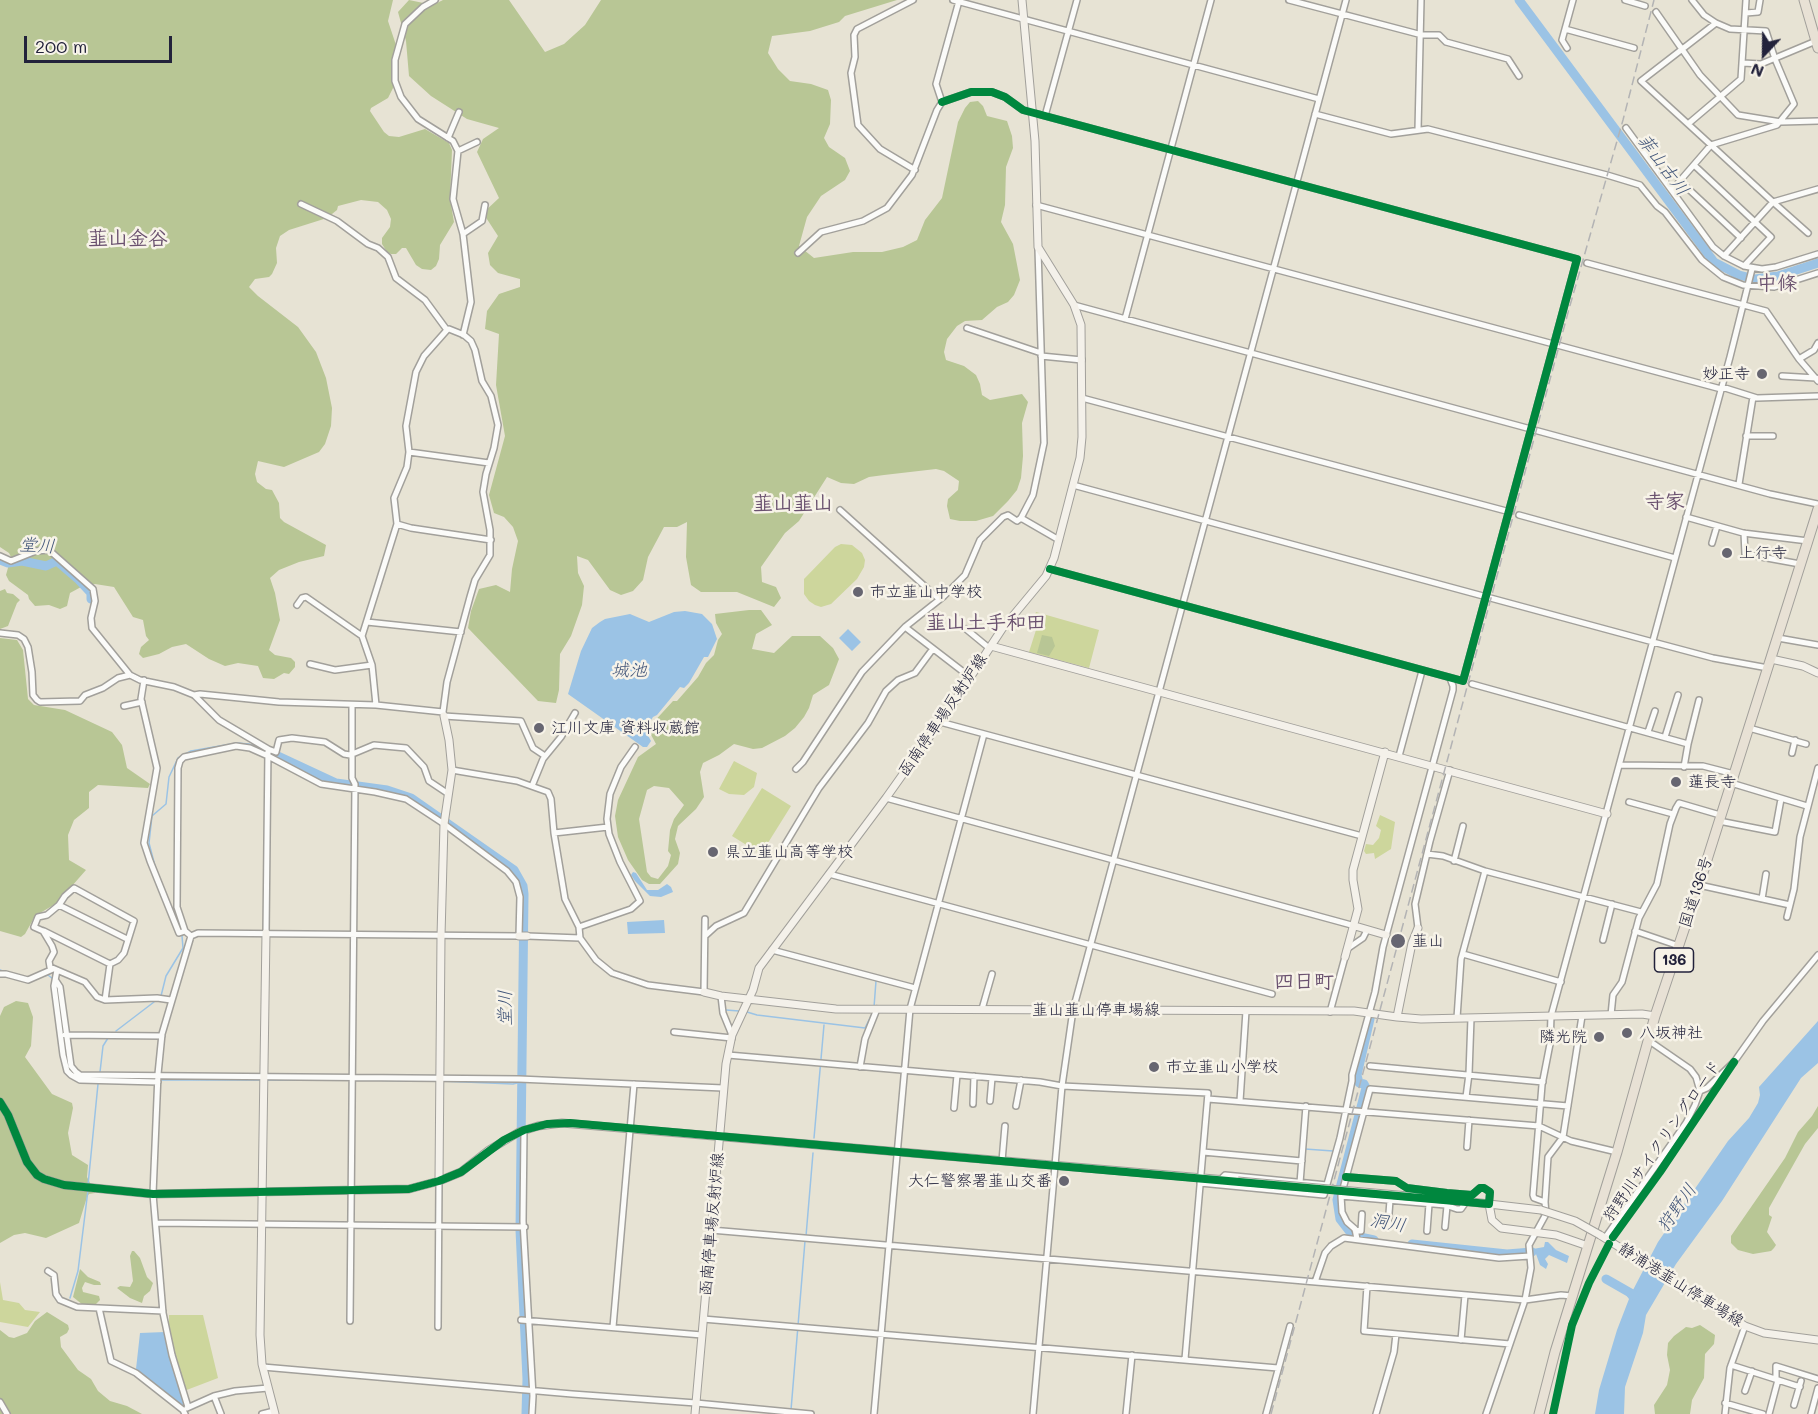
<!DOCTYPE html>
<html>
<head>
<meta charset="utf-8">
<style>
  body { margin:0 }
  #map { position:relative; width:1818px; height:1414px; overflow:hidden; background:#e7e3d4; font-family:Mali,sans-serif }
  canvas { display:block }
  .north { position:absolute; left:1734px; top:24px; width:60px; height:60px; -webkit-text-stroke:4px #f7f3e8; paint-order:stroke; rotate:202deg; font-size:16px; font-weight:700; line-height:24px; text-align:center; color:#22223b }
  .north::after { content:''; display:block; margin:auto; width:21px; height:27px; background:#22223b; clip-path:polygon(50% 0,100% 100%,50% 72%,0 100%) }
  .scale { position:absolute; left:24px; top:36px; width:148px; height:27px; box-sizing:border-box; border:3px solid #22223b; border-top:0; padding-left:8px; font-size:18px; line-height:21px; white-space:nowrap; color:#22223b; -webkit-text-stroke:4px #f7f3e8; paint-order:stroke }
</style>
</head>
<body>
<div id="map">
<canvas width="1818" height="1414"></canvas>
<div class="north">N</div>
<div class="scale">200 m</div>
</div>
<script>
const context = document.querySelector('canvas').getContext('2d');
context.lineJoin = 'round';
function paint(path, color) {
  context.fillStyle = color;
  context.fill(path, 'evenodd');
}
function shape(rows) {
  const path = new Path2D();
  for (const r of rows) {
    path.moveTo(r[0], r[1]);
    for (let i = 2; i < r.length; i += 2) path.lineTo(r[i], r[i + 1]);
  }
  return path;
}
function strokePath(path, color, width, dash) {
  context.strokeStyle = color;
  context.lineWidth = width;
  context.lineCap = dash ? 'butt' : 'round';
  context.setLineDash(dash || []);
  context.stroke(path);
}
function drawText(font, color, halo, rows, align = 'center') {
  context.font = font + ' Mali,"Klee One",sans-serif';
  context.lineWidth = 5;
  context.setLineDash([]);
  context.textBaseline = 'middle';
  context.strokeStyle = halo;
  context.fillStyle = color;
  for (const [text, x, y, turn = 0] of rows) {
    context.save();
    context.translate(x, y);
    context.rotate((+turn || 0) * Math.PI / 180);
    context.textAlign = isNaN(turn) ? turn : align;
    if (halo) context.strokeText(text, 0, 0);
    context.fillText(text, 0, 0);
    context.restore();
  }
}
const green = shape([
  [841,544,852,545,862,553,865,560,864,567,857,579,831,604,821,607,815,605,809,601,804,594,804,579,835,547],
  [1036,612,1099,630,1089,668,1029,652,1036,630,1034,629,1035,624,1032,623],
  [734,761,757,773,754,787,744,795,729,794,719,789],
  [762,788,791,806,761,854,732,836],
  [1380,815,1395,822,1391,849,1375,859,1374,853,1366,854,1364,851,1366,844,1373,845,1379,838,1381,830,1376,826],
  [0,1282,3,1300,19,1303,25,1310,40,1312,28,1327,0,1322],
  [169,1315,203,1315,218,1378,184,1391,175,1362,166,1321,169,1321]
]);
const forest = shape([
  [0,0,393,0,388,21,396,45,394,86,388,98,371,108,370,111,384,132,389,136,399,137,425,129,449,143,452,150,450,199,454,222,440,245,439,259,436,266,431,270,422,269,416,265,406,248,402,248,396,254,391,254,387,252,382,244,382,238,390,227,391,219,387,210,378,202,361,200,338,206,337,210,327,218,289,230,280,236,276,248,277,263,272,274,269,277,255,279,249,287,258,296,298,327,316,352,326,378,332,408,331,426,325,444,319,452,284,467,258,461,255,474,257,482,266,489,272,490,279,503,280,518,284,522,326,545,324,556,299,562,279,570,270,578,275,593,280,620,269,650,275,655,291,658,295,662,295,667,289,674,284,673,274,679,263,678,258,666,238,663,225,666,209,659,186,644,172,647,159,654,143,658,139,654,141,647,149,640,146,636,143,620,133,617,114,587,95,584,81,587,70,593,67,606,60,609,49,605,35,606,29,599,28,595,9,581,6,575,11,557,9,553,0,547],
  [409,0,433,5,443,0,509,0,545,52,564,44,585,25,601,0,897,0,845,16,839,22,810,31,772,36,768,53,778,69,790,81,811,84,828,90,831,100,830,124,824,138,829,147,845,158,850,171,845,180,821,196,807,217,799,246,814,258,853,252,882,252,903,247,917,240,925,220,942,198,958,122,965,108,970,102,978,101,983,106,987,116,1007,121,1012,136,1013,148,1006,167,1005,205,1001,222,1013,244,1020,280,1014,295,1008,302,997,307,982,320,965,321,957,326,947,339,944,352,946,360,964,366,976,375,980,384,982,395,990,400,1022,394,1028,402,1022,423,1023,456,1021,478,1017,490,1008,501,993,516,976,521,960,521,950,519,947,506,948,499,958,490,959,481,944,471,936,469,884,475,869,477,854,484,841,483,827,477,799,521,785,533,761,567,762,582,776,587,781,598,774,607,737,592,701,592,691,585,686,557,687,522,677,527,664,527,648,557,643,580,633,591,621,595,610,590,588,560,577,556,578,573,584,586,582,605,571,636,560,654,559,690,556,703,538,701,468,628,471,611,479,589,496,585,510,592,512,569,518,541,513,527,504,517,494,513,489,495,505,436,496,385,499,334,485,329,487,311,499,294,520,287,520,279,498,273,490,265,488,253,498,236,483,213,499,198,477,152,483,139,499,128,467,119,431,96,409,76,406,41,398,12],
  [5,589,7,593,13,594,20,600,17,603,8,626,0,629,0,591],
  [749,610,761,610,772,625,756,634,752,649,774,653,792,636,820,636,833,648,839,659,836,667,829,685,813,695,809,708,804,717,795,728,785,736,762,748,753,749,734,744,719,755,703,763,700,772,704,797,696,809,678,826,675,839,680,853,678,864,660,884,649,884,642,880,628,860,618,837,615,816,618,800,638,757,656,744,649,731,651,725,673,701,677,701,698,677,706,663,714,655,718,640,722,634,716,623,715,614],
  [654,786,669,788,684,805,674,819,670,830,668,851,671,855,668,866,658,879,651,877,647,872,639,819,647,790],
  [1042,635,1052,637,1055,646,1049,656,1037,653],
  [0,638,17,640,23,650,28,699,34,705,65,710,112,732,122,745,127,768,150,784,148,788,98,785,89,792,89,808,74,820,68,835,69,860,86,870,57,903,35,916,25,934,21,937,0,931],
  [16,1001,28,1003,33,1017,31,1046,25,1057,52,1094,72,1103,73,1108,68,1133,72,1155,88,1165,87,1177,95,1193,89,1194,87,1197,79,1223,46,1238,25,1233,14,1235,0,1243,0,1016,4,1007],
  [1818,1106,1818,1128,1805,1144,1769,1208,1769,1215,1772,1217,1767,1232,1776,1245,1774,1248,1771,1251,1753,1254,1738,1250,1731,1243,1731,1236,1785,1158,1798,1132,1812,1116],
  [132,1251,134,1251,140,1258,147,1277,153,1283,150,1291,144,1296,142,1303,130,1298,117,1288,120,1286,130,1287,133,1281,130,1256],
  [80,1269,88,1277,100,1282,101,1285,94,1285,85,1282,82,1288,83,1292,99,1296,100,1300,96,1304,83,1305,73,1297],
  [47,1312,68,1325,69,1329,67,1333,60,1337,61,1347,78,1370,91,1379,98,1391,110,1401,127,1406,142,1414,0,1414,0,1330,9,1337,14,1338,27,1333,35,1321],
  [1700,1325,1715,1335,1714,1344,1705,1354,1704,1378,1692,1400,1690,1414,1655,1414,1654,1405,1667,1385,1670,1370,1667,1355,1668,1343,1674,1336,1686,1327,1692,1328]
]);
const water = shape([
  [685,611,702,614,712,624,717,639,708,657,704,657,689,683,684,688,680,687,657,715,653,717,645,730,651,741,647,747,643,747,568,694,581,651,592,628,600,622,605,619,630,614,649,622,674,612],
  [848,629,861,642,852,651,839,638],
  [633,872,636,873,647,890,658,890,667,884,671,887,673,892,661,897,650,896,635,881,631,875],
  [664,920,665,933,628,934,627,922],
  [1818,1021,1818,1063,1801,1078,1722,1201,1676,1264,1646,1315,1643,1333,1625,1387,1624,1414,1595,1414,1599,1390,1617,1330,1629,1299,1623,1291,1625,1288,1633,1290,1658,1242,1728,1141,1749,1118,1758,1103,1760,1095,1759,1087],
  [1545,1242,1548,1242,1556,1250,1569,1256,1567,1263,1549,1255,1545,1259,1548,1264,1546,1269,1540,1265,1536,1254,1522,1255,1522,1251,1544,1247],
  [165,1332,185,1406,181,1408,136,1369,140,1333]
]);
const stream = shape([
  [271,753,278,756],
  [156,870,149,843,152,816,166,804,169,777,178,758,191,751,237,743,249,744,266,751],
  [169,902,180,928],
  [0,970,5,972],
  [44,976,48,975,53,979],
  [57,986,60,1008],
  [161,996,166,976,183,948,182,936],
  [874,1007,876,981],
  [726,1010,739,1011],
  [747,1012,757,1015,865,1028,873,1012],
  [116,1031,154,1002],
  [66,1048,68,1064],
  [100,1072,103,1046,108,1038],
  [114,1078,127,1079],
  [159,1080,262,1080],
  [267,1080,349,1080],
  [354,1080,436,1081],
  [441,1081,513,1084,521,1082],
  [814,1138,824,1025],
  [1305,1149,1333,1151],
  [88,1185,98,1084],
  [806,1236,813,1153],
  [70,1298,78,1271,88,1190],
  [791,1410,805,1241]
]);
const river = shape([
  [1519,0,1714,262,1739,275,1755,279,1778,276,1818,263],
  [0,560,8,563,22,561,46,566,57,561,78,579,91,593,91,599],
  [278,756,336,783,387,790,411,798,514,870,523,886,524,894,520,1230,527,1379,526,1414],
  [1370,1019,1357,1075,1359,1083,1364,1084,1366,1088,1337,1200,1340,1219,1350,1232,1360,1237,1374,1240],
  [1412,1244,1507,1254,1532,1252],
  [1606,1279,1634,1295]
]);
const street = shape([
  [435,0,423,7,405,24,395,60,395,81,401,97,418,119,453,141,458,151,453,199,463,234,471,302,463,335],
  [913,0,857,29,854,35,855,57,851,73,858,125,880,149,915,170],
  [953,0,1319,99],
  [1289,0,1422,35,1439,35,1446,42,1508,59,1519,76],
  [1625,0,1645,6],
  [1692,0,1704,15,1716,23],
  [1656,12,1700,75,1738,115,1781,122,1818,121],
  [1746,13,1758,12,1760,0],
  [1565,29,1634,48],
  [1567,48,1562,40,1573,0],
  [1743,63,1761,64,1816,41],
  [942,102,971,92,992,92,1005,97,1023,110,1577,259,1463,681,1050,569],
  [1315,114,1391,134,1428,129,1607,175,1640,185,1657,206,1665,212,1702,260,1723,277,1743,285,1774,287,1818,273],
  [1045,116,1077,0],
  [1688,124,1741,79,1746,0],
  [1626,128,1713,247,1724,256,1744,266,1762,269,1776,267,1818,254],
  [1418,130,1421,0],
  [448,138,459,112],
  [458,151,477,142],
  [1694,165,1771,237,1744,266],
  [1680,181,1741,238],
  [1672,190,1711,145,1777,125,1794,104,1775,59,1766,31,1730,29,1716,23,1641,81,1711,145,1773,202,1808,233],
  [301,204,337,221,368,244,378,248,388,257,396,278,425,300,447,330,449,329,464,335,471,341,475,350,482,381,491,396,498,425,494,448,486,474,483,492,490,530,490,555,475,580,470,597,447,682,443,712,444,716,521,721,533,748,545,756],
  [1036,205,1721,389],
  [463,234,482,221,485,205],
  [798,253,821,232,863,221,887,208,912,175,937,110,942,102,936,84,959,1],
  [1724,256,1773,202,1818,189],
  [1587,263,1766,311,1799,359,1818,381],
  [1074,305,1770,494,1818,504],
  [1125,319,1211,0],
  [967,328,1041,353],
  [1041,356,1082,360],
  [1799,359,1814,350,1818,343],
  [1782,376,1816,378],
  [1722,387,1757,398,1818,396],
  [1082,398,1510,512],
  [1746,436,1773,436],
  [409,452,489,463],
  [1739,484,1753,397],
  [1073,485,1653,642,1713,658,1768,668],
  [840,510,939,599],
  [1519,515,1675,558],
  [1686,517,1743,533,1808,541],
  [1021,518,1033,495,1044,443,1038,249],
  [397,524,411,528,491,540],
  [1744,533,1745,554,1800,564],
  [1712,543,1717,526],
  [0,556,11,561,36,551,49,550,93,589,95,601,91,618,92,628,130,675,140,680,174,687,194,695,219,720,268,749,266,933],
  [297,605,302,598,306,597,362,636],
  [367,622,461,632],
  [905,627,970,677],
  [966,629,989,648],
  [0,633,18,635,24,639,28,647,32,672,33,695,37,700,40,702,80,701,85,695,103,688,118,678,130,675],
  [1778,638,1818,645],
  [310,664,335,670,372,665],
  [144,680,141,699,157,768,144,843,150,861,179,933,185,931],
  [1472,684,1688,744,1684,767],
  [194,695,200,694,279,702,376,705,443,712],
  [376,705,372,665,362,636,397,524,394,498,407,467,409,452,406,426,416,372,424,356,447,330],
  [124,706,142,702],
  [352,706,352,754],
  [940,722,1362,836],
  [1749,728,1806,744],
  [1648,732,1655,711],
  [1665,737,1678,695],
  [1688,744,1699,700],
  [268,749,276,752,279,740,292,738,325,742,344,754,350,755,374,745,406,748,424,767,429,781,447,793],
  [1792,753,1795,740],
  [1399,756,1422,671],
  [1620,765,1703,766,1734,774],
  [796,769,803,762,862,672,905,627,944,596,965,575,980,540,1003,517,1008,515,1017,521,1021,518,1059,540],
  [452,770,517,781,548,792,551,799,554,833,565,899,579,927,580,938],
  [1731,783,1807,806],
  [532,786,543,759,561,737,575,713],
  [886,798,1355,926],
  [1629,802,1673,814],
  [1719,821,1775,832,1781,799],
  [554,833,608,827],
  [1427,854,1443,856,1485,871,1641,912],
  [1454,861,1463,826],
  [829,874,1272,994],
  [1699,885,1790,905],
  [1762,899,1766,874],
  [59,905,127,939],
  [1787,917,1794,889,1800,837,1818,768],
  [579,927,631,909,640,901,620,862,609,834,607,819,610,794,621,767,635,747],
  [1418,928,1415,904,1430,841,1450,770],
  [44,931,110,964],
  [1635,931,1679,946],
  [527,936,580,938,596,960,612,973,648,985,704,992,705,919],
  [705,936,716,926,744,913,819,788,868,723,886,691,898,680,915,673,932,650],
  [1603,940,1612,904],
  [1347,949,1363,938,1367,930],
  [772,950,915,988],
  [1463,954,1561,982],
  [57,970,54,986,63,1055,67,1071,71,1075,80,1080,158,1082],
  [0,974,6,974,28,980,53,969],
  [56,981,60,987,71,1066,76,1072,80,1075,519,1079,723,1088],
  [721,996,723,1013,732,1035],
  [105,1000,110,964,118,960,124,953,134,921,74,888,65,896,59,905,47,915,38,917,34,927,43,931,52,946,54,952,49,961,50,967,85,982,97,997,105,1000,157,998,171,1000],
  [982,1009,992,974],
  [1330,1012,1345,957],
  [1611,1015,1613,995,1622,982,1639,918,1657,884,1670,824,1676,808,1679,803,1720,815],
  [1457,1018,1461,959,1485,871],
  [674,1032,732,1038],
  [65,1035,162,1036],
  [728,1055,1040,1082,1062,1086,1208,1093,1185,1359],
  [1370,1066,1543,1082],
  [860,1067,865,1039,877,1009],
  [1700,1091,1707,1088,1734,1062,1763,1021,1818,955],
  [1466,1097,1469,1074,1471,1018],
  [1208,1099,1539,1126,1571,1141,1617,1152],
  [990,1101,992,1078],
  [1240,1101,1246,1011],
  [973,1104,974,1076],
  [1016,1106,1021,1080],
  [954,1108,957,1075],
  [524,1130,523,1221,533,1396,532,1414],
  [1467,1147,1469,1120],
  [1203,1152,1302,1161],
  [1002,1161,1005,1126],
  [1346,1177,1396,1181,1407,1188,1447,1193,1472,1195,1480,1188,1484,1188,1490,1192,1489,1204],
  [1221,1179,1225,1175,1327,1185],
  [1200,1183,1324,1195,1340,1138,1352,1081,1352,1075,1375,992,1383,947,1453,690,1453,686,1450,678],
  [1300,1183,1306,1106],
  [1341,1196,1445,1205,1457,1209,1461,1209,1466,1202],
  [1545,1202,1548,1157,1563,1137,1582,1016],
  [156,1223,525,1227],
  [1388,1227,1390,1200],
  [1445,1227,1447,1206],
  [711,1230,1525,1300,1561,1295,1572,1296],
  [1355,1230,1361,1231,1362,1214],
  [1427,1231,1429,1204],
  [1605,1238,1686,1123,1695,1105,1700,1091,1696,1077,1690,1069,1648,1040],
  [1357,1239,1355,1229,1347,1222,1342,1212,1341,1196,1370,1089,1568,1106],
  [48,1271,54,1275,56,1294,60,1300,77,1307,99,1308],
  [1315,1282,1325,1253,1331,1246,1344,1238,1499,1258,1530,1256],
  [1367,1286,1364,1331,1510,1344],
  [163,1311,99,1308,111,1361,136,1373,183,1410,185,1414],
  [703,1319,1278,1368],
  [521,1320,702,1335],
  [350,1321,355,784,352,778,352,754],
  [438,1327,439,1181],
  [613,1327,634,1084],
  [1461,1340,1465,1295],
  [1731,1365,1800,1387],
  [263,1367,572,1394,696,1403,811,1414],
  [1776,1378,1776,1366,1818,1379],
  [1745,1391,1752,1371],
  [214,1396,221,1414],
  [0,1402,7,1414],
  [1725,1403,1763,1414],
  [1794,1405,1801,1381],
  [188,1407,172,1355,163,1313,153,1194,158,1074,162,1034,191,936,198,933,519,936,520,897,516,882,507,871,444,824,406,799,375,792,321,784,268,756,250,748,236,746,184,757,180,761,178,768,177,907,185,931,191,936],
  [187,1408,214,1396,235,1391,268,1388],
  [262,1414,274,1411],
  [874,1414,910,1009,984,734],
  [1033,1414,1062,1086,1073,1010,1346,0],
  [1126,1414,1132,1355],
  [1266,1414,1290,1326],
  [1376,1414,1394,1352,1396,1334],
  [1486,1414,1525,1300,1531,1268,1529,1245,1546,1214,1545,1202,1534,1198,1533,1195,1542,1085,1550,1044,1551,1016,1730,357,1752,269],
  [1725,1414,1730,1368,1745,1326],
  [1769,1414,1778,1380],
  [1811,1414,1818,1388]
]);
const secondary = shape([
  [991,646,1607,814],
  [1771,659,1803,666,1818,673],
  [1355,926,1386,935],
  [266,933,260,1335,262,1364,275,1414],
  [519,936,527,936],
  [1345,957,1358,909,1353,880,1353,870,1385,752],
  [704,992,721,996,836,1009,1354,1011,1397,1017,1412,943,1418,928],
  [1397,1017,1421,1019,1642,1014,1655,1016],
  [0,1102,8,1115,27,1162,37,1175,44,1179,64,1185,153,1194,409,1189,439,1181,461,1172,489,1150,519,1132,538,1126,562,1123,1238,1181],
  [439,1181,441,936,444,824,452,770,449,740,444,716],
  [1454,1200,1489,1204],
  [1541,1210,1489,1204,1492,1220,1501,1228,1556,1235,1588,1246],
  [1600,1235,1745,1326,1764,1333,1818,1340],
  [695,1414,726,1064,732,1035,753,990,759,968,886,798,952,705,1002,629,1046,576,1054,558,1080,458,1082,437,1081,325,1074,305,1038,247,1035,141,1022,0]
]);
const highway = shape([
  [1804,0,1818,48],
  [1539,1414,1555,1352,1617,1152,1655,1016,1699,885,1818,509]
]);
const rail = shape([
  [1271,1414,1569,309,1623,120,1654,0]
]);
const secondaryBridge = shape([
  [1238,1181,1454,1200],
  [1541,1210,1575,1221,1600,1235]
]);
const cycleway = shape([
  [942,102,971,92,992,92,1005,97,1023,110,1577,259,1463,681,1050,569],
  [0,1102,8,1115,27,1162,37,1175,44,1179,64,1185,153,1194,409,1189,439,1181,461,1172,504,1140,524,1130,547,1124,570,1123,1489,1204,1490,1192,1484,1188,1480,1188,1472,1195,1447,1193,1407,1188,1396,1181,1346,1177],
  [1613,1237,1660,1172,1734,1062],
  [1553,1414,1572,1325,1589,1283,1609,1244]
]);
const markers = [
  [1762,374,6,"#676671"],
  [1727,553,6,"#676671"],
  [858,592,6,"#676671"],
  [539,728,6,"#676671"],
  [1676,782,6,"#676671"],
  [713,852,6,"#676671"],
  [1398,941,8,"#676671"],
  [1627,1033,6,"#676671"],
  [1599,1037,6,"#676671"],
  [1154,1067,6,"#676671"],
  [1064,1181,6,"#676671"]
];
const shields = [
  [1674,960,39]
];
const shieldNames = [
  ["136",1674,960]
];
const poiNames = [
  ["妙正寺",1750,374,"right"],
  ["上行寺",1739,553],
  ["市立韮山中学校",870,592],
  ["江川文庫 資料収蔵館",551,728],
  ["蓮長寺",1688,782],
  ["県立韮山高等学校",725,852],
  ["韮山",1412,941],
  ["八坂神社",1639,1033],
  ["隣光院",1587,1037,"right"],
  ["市立韮山小学校",1166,1067],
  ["大仁警察署韮山交番",1052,1181,"right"]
];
const streetNames = [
  ["函南停車場反射炉線",943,715,-56],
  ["国道136号",1696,892,-72],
  ["韮山韮山停車場線",1096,1010],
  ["狩野川サイクリングロード",1662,1141,-55],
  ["函南停車場反射炉線",712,1224,-85],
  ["静浦港韮山停車場線",1681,1285,32]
];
const waterNames = [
  ["菲山古川",1663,165,53],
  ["堂川",37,546,3],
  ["城池",629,670],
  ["堂川",505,1008,-90],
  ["狩野川",1677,1208,-55],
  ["洞川",1388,1223,10]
];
const quarterNames = [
  ["韮山金谷",128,239],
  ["中條",1777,284],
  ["寺家",1665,502],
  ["韮山韮山",793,504],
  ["韮山土手和田",986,623],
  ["四日町",1304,982]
];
paint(green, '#cdd69c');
paint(forest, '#b8c695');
paint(water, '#9bc3e5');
strokePath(stream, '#9bc3e5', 1.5);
strokePath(river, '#9bc3e5', 9);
strokePath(street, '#a2a09b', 8);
strokePath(secondary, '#a2a09b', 9);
strokePath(highway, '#a2a09b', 11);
strokePath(street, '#fbfbf9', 5);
strokePath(secondary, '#f4f1ea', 7);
strokePath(highway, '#e8e1d5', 9);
strokePath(rail, '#b3b3b4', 1.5, [9, 4.5]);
strokePath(secondaryBridge, '#a2a09b', 9, []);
strokePath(secondaryBridge, '#f4f1ea', 7);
strokePath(cycleway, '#00873e', 8);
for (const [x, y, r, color] of markers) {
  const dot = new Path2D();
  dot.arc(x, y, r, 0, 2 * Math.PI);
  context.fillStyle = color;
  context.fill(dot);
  strokePath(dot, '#f7f3e8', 2);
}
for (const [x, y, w] of shields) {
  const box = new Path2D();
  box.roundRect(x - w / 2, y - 12, w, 24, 4.5);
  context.fillStyle = '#f7f3e8';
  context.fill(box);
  strokePath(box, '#22223b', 1.5);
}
drawText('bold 15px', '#22223b', null, shieldNames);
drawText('16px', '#22223b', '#f7f3e8', poiNames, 'left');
drawText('16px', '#22223b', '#f7f3e8', streetNames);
drawText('italic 18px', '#415579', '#f7f3e8', waterNames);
drawText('bold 20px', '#6a516f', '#f7f3e8', quarterNames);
</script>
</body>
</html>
